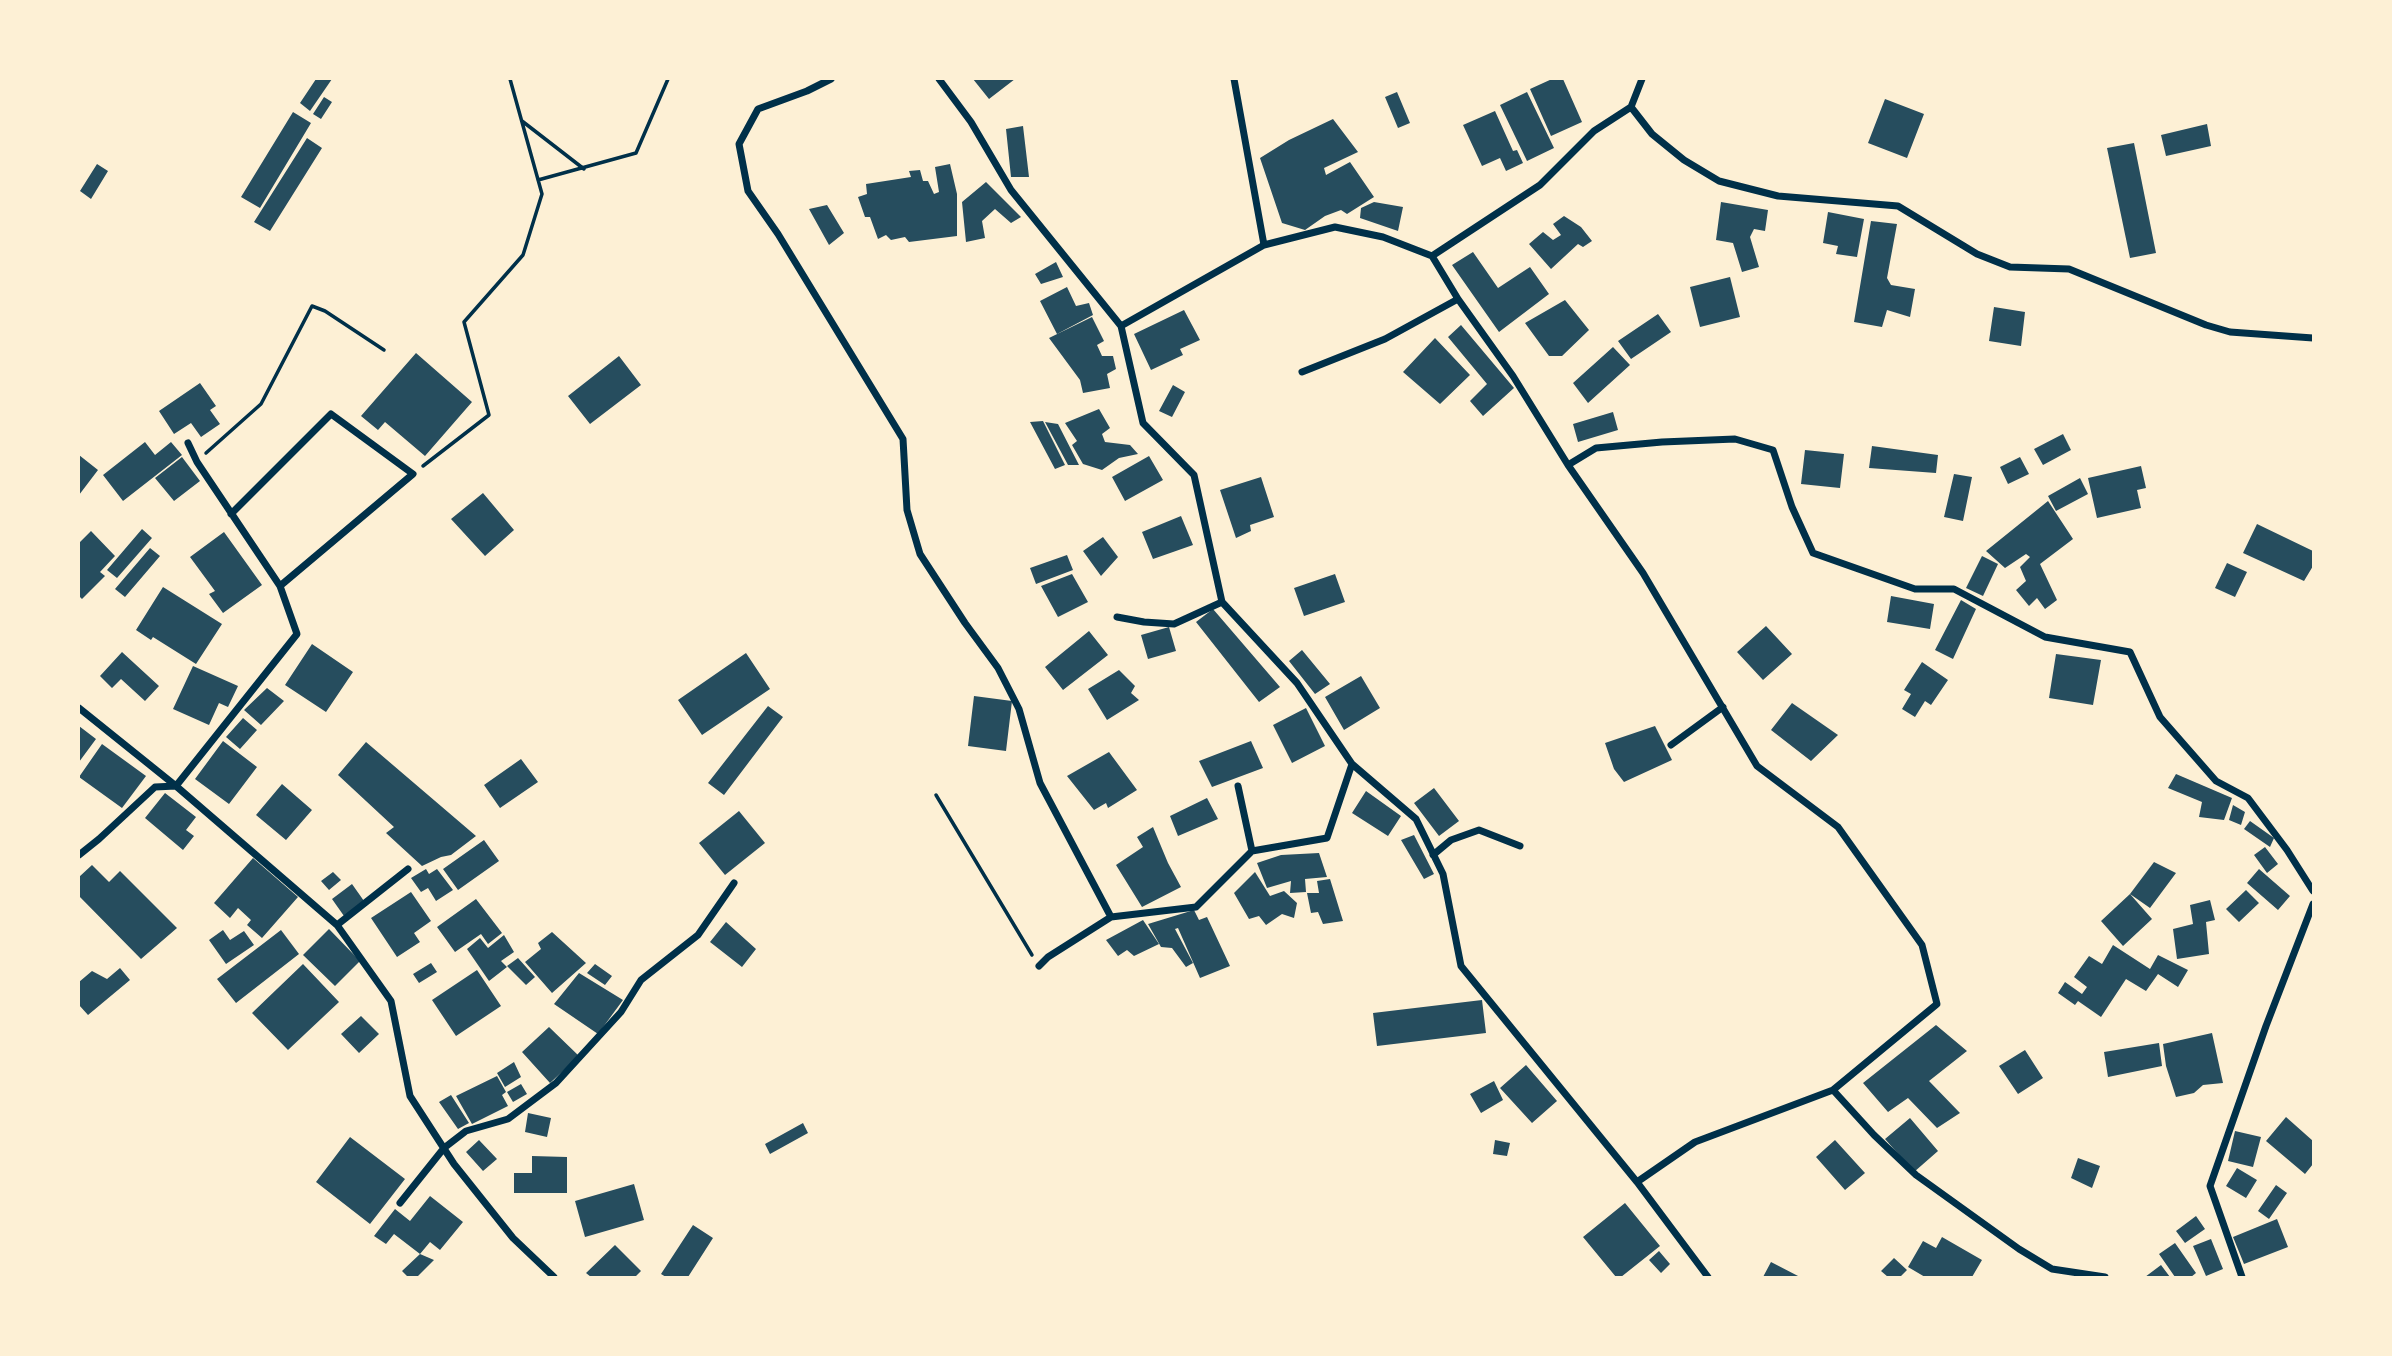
<!DOCTYPE html>
<html>
<head>
<meta charset="utf-8">
<style>
  body { margin:0 }
  #map { position:relative; width:2392px; height:1356px; overflow:hidden; background:#fdf0d5; font-family:Manrope,sans-serif }
  canvas { display:block }
  .frame { position:absolute; inset:0; border:80px solid #fdf0d5; pointer-events:none }
</style>
</head>
<body>
<div id="map">
<canvas width="2392" height="1356"></canvas>
<div class="frame"></div>
</div>
<script>
const context = document.querySelector('canvas').getContext('2d');
context.lineJoin = 'round';
function paint(path, color) {
  context.fillStyle = color;
  context.fill(path, 'evenodd');
}
function shape(rows) {
  const path = new Path2D();
  for (const r of rows) {
    path.moveTo(r[0], r[1]);
    for (let i = 2; i < r.length; i += 2) path.lineTo(r[i], r[i + 1]);
  }
  return path;
}
function strokePath(path, color, width, dash) {
  context.strokeStyle = color;
  context.lineWidth = width;
  context.lineCap = dash ? 'butt' : 'round';
  context.setLineDash(dash || []);
  context.stroke(path);
}
const building = shape([
  [316,79,332,79,310,111,300,103],
  [973,79,1015,79,989,99],
  [1552,79,1563,79,1582,122,1551,136,1530,89],
  [1397,92,1410,123,1398,128,1385,97],
  [1527,92,1554,148,1527,161,1500,105],
  [324,97,332,102,321,119,313,114],
  [1885,99,1924,114,1907,158,1868,143],
  [1495,111,1513,151,1517,150,1523,163,1506,171,1500,158,1482,166,1463,125],
  [293,112,311,123,260,208,241,197],
  [1333,119,1358,152,1324,168,1326,175,1350,162,1374,197,1347,214,1341,210,1325,216,1305,230,1282,223,1260,158,1289,140],
  [2207,124,2211,146,2166,156,2161,135],
  [1023,126,1029,177,1011,177,1006,129],
  [307,138,322,148,270,231,254,222],
  [2134,143,2156,253,2130,258,2107,148],
  [97,164,108,171,91,199,80,191],
  [950,164,957,194,957,236,909,242,905,237,891,240,886,235,878,239,870,217,865,217,858,197,867,194,866,184,911,177,909,171,920,170,923,181,928,181,934,194,939,192,935,167],
  [986,182,1021,217,1011,223,995,209,982,221,985,238,966,242,962,202],
  [1374,202,1403,207,1398,231,1360,218,1361,208],
  [1721,202,1768,210,1765,231,1754,229,1750,237,1759,267,1742,272,1733,243,1716,240],
  [827,205,844,233,829,245,809,209],
  [1828,212,1864,219,1857,257,1836,254,1838,246,1823,243],
  [1564,216,1581,227,1592,241,1583,247,1578,244,1551,269,1529,244,1543,232,1553,240,1561,235,1553,224],
  [1871,221,1897,224,1887,278,1891,285,1915,289,1910,317,1887,310,1882,327,1854,322],
  [1473,252,1498,288,1530,267,1549,294,1499,332,1452,265],
  [1056,262,1063,277,1041,284,1035,274],
  [1730,277,1740,317,1700,327,1690,287],
  [1067,287,1076,306,1089,303,1093,315,1057,334,1040,301],
  [1565,300,1589,330,1562,356,1549,356,1525,323],
  [1994,307,2025,312,2021,346,1989,341],
  [1184,310,1200,340,1180,349,1183,355,1151,370,1134,334],
  [1658,314,1671,332,1631,359,1618,341],
  [1092,317,1104,341,1097,345,1102,356,1113,356,1116,369,1107,374,1110,388,1083,393,1080,380,1049,338],
  [1461,325,1514,388,1483,416,1470,401,1487,384,1448,337],
  [1435,338,1470,375,1440,404,1403,372],
  [1613,347,1630,365,1588,403,1573,383],
  [416,353,472,402,425,456,385,422,378,430,361,416],
  [619,356,641,385,590,424,568,396],
  [200,383,216,406,210,410,220,424,201,437,191,423,174,434,159,411],
  [1173,385,1185,392,1172,417,1159,411],
  [1099,409,1110,428,1102,434,1105,442,1130,445,1138,454,1119,458,1102,470,1083,464,1072,445,1077,441,1065,423],
  [1613,412,1618,430,1578,442,1573,424],
  [1043,421,1065,465,1055,469,1030,422],
  [1045,422,1058,424,1079,465,1068,465],
  [2063,434,2071,450,2043,465,2034,449],
  [145,442,155,455,171,442,182,455,123,501,103,475],
  [1872,446,1938,455,1936,473,1869,468],
  [1805,450,1844,454,1840,488,1801,484],
  [79,455,98,470,79,495],
  [1149,456,1163,480,1125,501,1112,477],
  [182,457,200,481,174,501,155,478],
  [2020,457,2029,474,2008,484,2000,467],
  [2141,466,2146,488,2137,490,2141,508,2097,518,2088,478],
  [1954,474,1972,477,1963,521,1944,517],
  [1261,477,1274,517,1250,525,1251,531,1236,538,1220,490],
  [2080,478,2088,494,2056,511,2048,496],
  [483,493,514,530,485,556,451,519],
  [2048,501,2073,539,2040,564,2057,600,2045,609,2037,598,2029,606,2016,590,2026,581,2020,567,2030,557,2026,554,2005,568,1986,551],
  [1181,516,1193,545,1153,559,1142,532],
  [2257,524,2313,551,2313,566,2304,581,2243,553],
  [142,529,152,538,117,578,107,570],
  [91,531,115,556,100,572,105,576,82,599,79,596,79,543],
  [224,532,262,585,223,613,209,594,215,591,190,557],
  [1103,537,1118,557,1101,576,1083,551],
  [150,548,160,556,125,597,115,589],
  [1067,555,1073,570,1036,584,1030,568],
  [1982,556,1998,564,1983,596,1966,588],
  [2227,563,2247,572,2235,597,2215,588],
  [1072,574,1088,602,1058,617,1041,586],
  [1335,574,1345,602,1304,616,1294,588],
  [163,587,222,624,196,664,153,637,151,640,136,630],
  [1891,596,1934,604,1930,629,1887,622],
  [1961,600,1976,609,1953,659,1935,650],
  [1213,609,1280,687,1259,702,1196,622],
  [1766,626,1792,654,1763,680,1737,652],
  [1169,627,1176,651,1148,659,1141,635],
  [1089,631,1108,655,1063,690,1045,667],
  [312,644,353,672,326,712,285,685],
  [1302,650,1330,684,1315,694,1289,661],
  [122,652,159,686,145,701,121,679,112,688,100,676],
  [746,653,770,689,702,735,678,700],
  [2056,654,2101,660,2093,705,2049,698],
  [1922,662,1948,680,1931,705,1925,701,1915,717,1902,709,1911,694,1904,690],
  [193,666,238,686,228,707,219,703,209,725,173,709],
  [1119,670,1135,686,1131,693,1139,700,1107,720,1088,689],
  [1361,676,1380,708,1344,730,1325,697],
  [267,688,284,701,261,725,244,710],
  [974,696,1012,701,1006,751,968,746],
  [1792,703,1838,735,1811,761,1771,730],
  [768,706,783,717,724,795,708,783],
  [1306,708,1325,746,1292,763,1273,725],
  [243,718,257,730,240,749,226,737],
  [79,726,96,739,79,762],
  [1655,726,1672,760,1624,782,1614,769,1605,743],
  [223,741,257,767,229,804,195,779],
  [1251,741,1263,768,1212,787,1199,761],
  [366,742,476,836,451,855,441,857,422,866,386,833,394,827,338,775],
  [102,744,146,776,122,808,79,777],
  [1109,752,1137,790,1108,808,1106,803,1094,810,1067,776],
  [521,759,538,782,500,808,484,785],
  [2176,774,2232,798,2224,820,2199,817,2202,802,2168,788],
  [282,784,312,810,286,840,256,815],
  [1434,788,1459,821,1439,836,1414,803],
  [1366,791,1401,816,1388,836,1352,813],
  [165,793,196,817,186,830,194,836,183,850,145,818],
  [1207,798,1218,819,1178,836,1170,816],
  [2233,805,2245,812,2241,825,2229,820],
  [739,811,765,843,725,875,699,843],
  [2250,821,2274,838,2270,847,2244,829],
  [1153,827,1168,863,1181,887,1142,907,1116,865,1143,847,1137,837],
  [1414,835,1434,874,1424,879,1401,840],
  [484,840,499,861,458,890,443,869],
  [2265,847,2278,864,2267,873,2254,855],
  [1319,853,1327,877,1305,879,1306,892,1290,893,1291,881,1267,888,1257,863,1281,855],
  [253,858,298,897,262,938,247,925,251,920,238,908,230,918,214,903],
  [2154,862,2176,873,2150,908,2130,894],
  [92,865,109,882,120,871,177,928,141,959,79,896,79,877],
  [426,869,429,874,437,869,453,890,436,901,428,888,421,892,411,878],
  [2259,869,2290,896,2278,910,2247,883],
  [333,872,341,880,329,890,321,881],
  [1255,872,1270,896,1284,891,1297,903,1294,918,1282,914,1266,925,1259,916,1249,919,1234,893],
  [1330,879,1343,921,1323,924,1318,912,1311,913,1307,893,1319,893,1317,881],
  [352,884,364,901,344,916,332,899],
  [2246,890,2259,903,2239,922,2226,909],
  [411,892,431,921,414,933,420,942,397,957,371,918],
  [2130,894,2152,919,2123,946,2101,921],
  [476,899,502,933,488,944,481,934,455,952,437,927],
  [2210,900,2215,920,2206,922,2209,954,2177,959,2173,929,2193,924,2190,905],
  [1194,910,1199,920,1207,917,1230,966,1200,978,1178,928,1175,929,1193,963,1186,967,1172,948,1161,947,1148,924],
  [1143,920,1159,944,1134,956,1127,950,1118,956,1106,940],
  [726,922,756,949,742,967,710,942],
  [329,929,360,961,335,986,303,955],
  [223,930,230,940,244,931,254,945,226,964,209,940],
  [281,930,299,954,236,1003,217,979],
  [552,932,586,963,552,993,525,962,541,949,538,943],
  [504,935,514,952,501,961,507,967,489,981,467,949,480,938,488,948],
  [2113,945,2150,969,2158,955,2188,970,2178,987,2158,974,2146,991,2126,979,2101,1017,2078,1001,2075,1005,2058,993,2065,982,2082,994,2087,987,2074,977,2089,956,2102,964],
  [518,958,535,977,526,985,507,966],
  [431,963,437,972,419,983,413,974],
  [303,964,339,1002,288,1050,252,1013],
  [595,964,612,976,605,985,587,973],
  [120,968,130,980,88,1015,79,1005,79,982,92,971,107,979],
  [477,970,501,1006,456,1036,432,1000],
  [579,973,623,1000,598,1034,554,1004],
  [1482,1000,1486,1033,1377,1046,1373,1013],
  [361,1016,379,1034,359,1053,341,1034],
  [1936,1025,1967,1051,1929,1081,1960,1113,1937,1128,1908,1098,1888,1112,1863,1083],
  [549,1027,579,1056,550,1083,522,1052],
  [2212,1033,2223,1083,2203,1085,2194,1093,2176,1097,2166,1066,2163,1044],
  [2159,1043,2162,1066,2108,1077,2104,1052],
  [2025,1050,2043,1078,2018,1094,1999,1066],
  [514,1062,521,1077,505,1087,497,1073],
  [1526,1065,1557,1101,1532,1123,1500,1088],
  [497,1076,506,1092,502,1095,508,1106,472,1124,456,1096],
  [1494,1081,1503,1100,1481,1113,1470,1094],
  [521,1084,527,1094,513,1102,507,1092],
  [451,1095,469,1123,458,1129,439,1102],
  [528,1113,551,1118,547,1137,525,1132],
  [2286,1117,2313,1141,2313,1164,2305,1174,2266,1141],
  [1910,1118,1938,1151,1914,1172,1885,1139],
  [803,1123,808,1133,770,1154,765,1144],
  [2235,1131,2261,1137,2253,1167,2228,1161],
  [350,1137,405,1179,370,1224,316,1182],
  [479,1140,497,1159,483,1171,466,1152],
  [1495,1140,1510,1143,1507,1156,1493,1154],
  [1835,1140,1865,1173,1845,1190,1816,1157],
  [532,1156,567,1157,567,1193,514,1193,514,1173,532,1173],
  [2078,1158,2100,1166,2092,1188,2071,1178],
  [2237,1168,2257,1180,2246,1198,2226,1186],
  [634,1184,644,1220,585,1237,575,1201],
  [2276,1185,2287,1193,2269,1219,2258,1211],
  [430,1196,463,1222,440,1250,430,1242,420,1254,394,1234,386,1244,374,1236,395,1209,410,1221],
  [1625,1203,1660,1246,1621,1277,1616,1277,1583,1237],
  [2196,1216,2205,1229,2185,1243,2176,1231],
  [2277,1219,2288,1247,2244,1264,2233,1237],
  [693,1225,713,1238,688,1277,666,1277,661,1274],
  [1942,1237,1982,1260,1972,1277,1925,1277,1908,1267,1923,1241,1936,1248],
  [2211,1239,2223,1269,2206,1276,2193,1246],
  [2175,1243,2196,1273,2191,1277,2175,1277,2159,1254],
  [615,1245,641,1271,635,1277,591,1277,586,1273],
  [1659,1251,1670,1264,1661,1273,1649,1260],
  [420,1254,434,1260,417,1277,408,1277,402,1271],
  [1894,1258,1907,1270,1900,1277,1888,1277,1881,1271],
  [1771,1262,1800,1277,1763,1277],
  [2161,1265,2170,1277,2145,1277]
]);
const path = shape([
  [522,121,584,169],
  [538,180,636,153,668,79],
  [206,453,261,404,312,306,325,311,384,350],
  [423,466,489,415,464,322,523,255,542,194,510,79],
  [936,795,1032,955]
]);
const minor = shape([
  [831,79,807,91,758,109,739,144,748,191,778,234,903,439,907,510,920,554,965,623,998,668,1019,709,1040,783,1111,917],
  [939,79,971,122,1011,190,1121,326],
  [1234,79,1264,245,1335,227,1383,237,1432,256,1458,299,1513,376,1568,465,1643,573,1757,766,1838,827,1922,945,1937,1004,1833,1090],
  [1631,107,1652,134,1684,160,1719,181,1778,196,1898,206,1977,254,2010,267,2069,269,2206,325,2230,332,2313,338],
  [1264,245,1121,326,1143,423,1194,475,1222,602,1297,683,1352,764,1416,819,1443,874,1461,966,1637,1182],
  [1432,256,1540,185,1594,131,1631,107,1642,79],
  [1302,372,1385,339,1458,299],
  [1568,465,1596,448,1662,442,1735,439,1773,450,1792,507,1813,553,1915,589,1954,589,2045,637,2130,652,2160,717,2216,781,2248,798,2287,850,2313,891],
  [231,514,331,414,413,474,280,586],
  [1117,617,1144,622,1174,624,1222,602],
  [79,708,176,786,337,925,391,1001,410,1096,454,1164,513,1238,554,1277],
  [1671,745,1723,707],
  [1238,786,1252,851],
  [79,855,99,839,155,787,176,786,297,634,280,586,197,462,188,443],
  [1433,855,1451,840,1479,830,1520,846],
  [337,925,408,869],
  [1039,966,1048,957,1111,917,1196,907,1252,851,1327,838,1352,764],
  [400,1203,444,1148,466,1131,508,1119,556,1083,621,1012,641,980,698,935,734,883],
  [1708,1277,1637,1182,1695,1142,1833,1090,1874,1135,1916,1175,2019,1249,2052,1269,2105,1277],
  [2242,1277,2210,1186,2266,1026,2313,904]
]);
paint(building, '#264d5e');
strokePath(path, '#003049', 3.5);
strokePath(minor, '#003049', 7);
</script>
</body>
</html>
